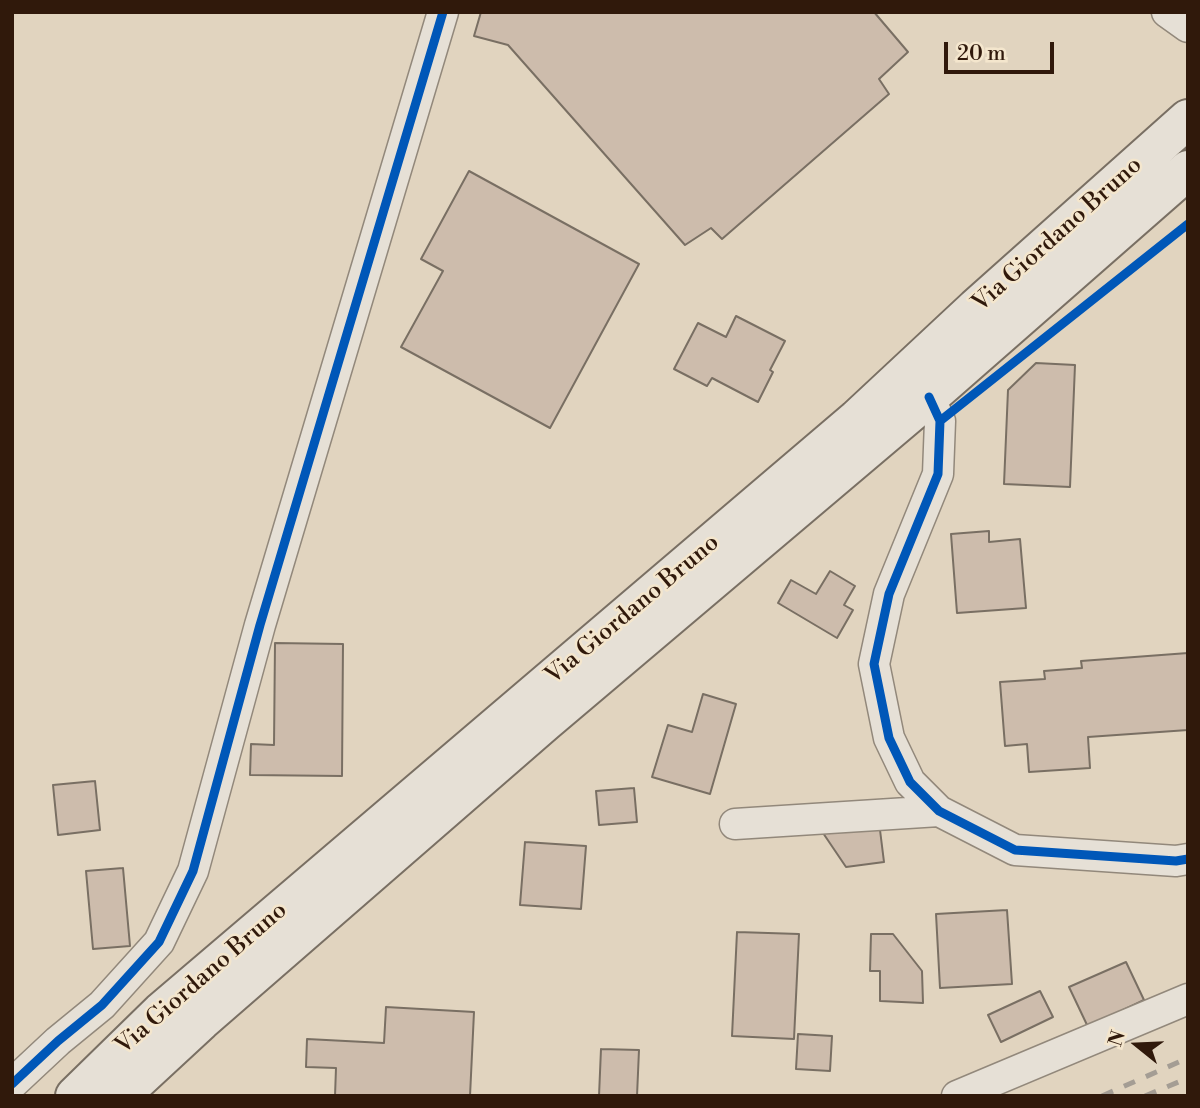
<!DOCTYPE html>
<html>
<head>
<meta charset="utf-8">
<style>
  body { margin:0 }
  #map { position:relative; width:1200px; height:1108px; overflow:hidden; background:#e1d4bf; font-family:"Libre Bodoni",serif }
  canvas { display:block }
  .frame { position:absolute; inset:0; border:14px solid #30190b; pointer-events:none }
  .north { position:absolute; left:1102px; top:1010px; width:70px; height:70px; -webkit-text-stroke:5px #f4e6cd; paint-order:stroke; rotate:288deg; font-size:19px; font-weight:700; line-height:28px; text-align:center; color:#30190b }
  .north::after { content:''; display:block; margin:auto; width:24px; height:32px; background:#30190b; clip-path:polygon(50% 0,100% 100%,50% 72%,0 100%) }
  .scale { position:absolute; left:944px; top:42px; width:110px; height:32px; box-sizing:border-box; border:4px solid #30190b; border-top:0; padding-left:9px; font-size:21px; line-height:24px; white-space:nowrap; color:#30190b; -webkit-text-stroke:5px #f4e6cd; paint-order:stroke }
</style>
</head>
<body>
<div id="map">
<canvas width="1200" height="1108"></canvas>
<div class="frame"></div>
<div class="north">N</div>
<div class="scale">20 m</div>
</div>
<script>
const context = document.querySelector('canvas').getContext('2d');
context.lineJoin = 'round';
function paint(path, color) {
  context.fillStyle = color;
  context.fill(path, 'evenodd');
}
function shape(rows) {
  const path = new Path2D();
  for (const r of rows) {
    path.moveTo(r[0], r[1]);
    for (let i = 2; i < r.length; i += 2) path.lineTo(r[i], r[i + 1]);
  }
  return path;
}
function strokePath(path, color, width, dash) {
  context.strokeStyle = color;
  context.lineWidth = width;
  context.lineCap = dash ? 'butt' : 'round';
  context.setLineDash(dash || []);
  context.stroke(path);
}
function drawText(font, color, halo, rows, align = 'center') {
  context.font = font + ' "Libre Bodoni",serif';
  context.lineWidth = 5;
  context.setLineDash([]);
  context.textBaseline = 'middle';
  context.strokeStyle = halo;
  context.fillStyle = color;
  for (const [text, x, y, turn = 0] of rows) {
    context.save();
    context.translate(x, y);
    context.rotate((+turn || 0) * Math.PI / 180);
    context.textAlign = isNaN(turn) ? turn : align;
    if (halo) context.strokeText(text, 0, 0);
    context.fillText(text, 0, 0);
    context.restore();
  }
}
const building = shape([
  [481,12,874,12,908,52,879,79,889,94,722,239,711,228,685,245,508,45,474,36,481,12],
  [469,171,639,264,550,428,401,347,443,271,421,259,469,171],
  [736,316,785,341,770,370,773,372,758,402,712,378,707,386,674,369,698,323,726,337,736,316],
  [1036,363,1075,365,1070,487,1004,484,1008,390,1036,363],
  [989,531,989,542,1020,539,1026,608,957,613,951,534,989,531],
  [830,571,855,586,844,605,853,610,837,638,778,603,791,580,816,594,830,571],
  [275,643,343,644,342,776,250,775,251,744,274,745,275,643],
  [1188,653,1188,730,1088,737,1090,768,1029,772,1027,744,1005,746,1000,682,1045,679,1044,671,1082,668,1081,661,1188,653],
  [703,694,736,704,710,794,652,777,668,725,692,732,703,694],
  [95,781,100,830,58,835,53,785,95,781],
  [634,788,637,822,599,825,596,791,634,788],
  [879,822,884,862,846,867,821,830,879,822],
  [525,842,586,846,581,909,520,905,525,842],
  [123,868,130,946,93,949,86,871,123,868],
  [1007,910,1012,984,940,988,936,914,1007,910],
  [737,932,799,934,794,1039,732,1036,737,932],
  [871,934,893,934,922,971,923,1003,880,1001,880,971,870,971,871,934],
  [1126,962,1144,1000,1088,1027,1069,987,1126,962],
  [1040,991,1053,1017,1001,1042,988,1015,1040,991],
  [386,1007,474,1012,470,1096,335,1096,336,1068,306,1067,307,1039,384,1043,386,1007],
  [798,1034,832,1036,830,1071,796,1069,798,1034],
  [601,1049,639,1050,637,1096,599,1096,601,1049]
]);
const minor = shape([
  [1167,12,1188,27],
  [929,397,940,421,938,474,889,594,874,664,889,738,910,782,939,811,1015,850,1176,861,1188,859],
  [735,824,939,811],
  [12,1084,58,1041,102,1005,159,942,193,871,260,625,443,12],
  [957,1096,1188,999]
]);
const secondary = shape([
  [75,1096,161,1012,857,419,976,308,1188,119],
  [120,1096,201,1021,545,722,929,397,1188,170]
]);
const rail = shape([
  [1102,1096,1188,1058],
  [1145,1096,1188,1078]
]);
const cycleway = shape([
  [929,397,940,421,938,474,889,594,874,664,889,738,910,782,939,811,1015,850,1176,861,1188,859],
  [940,421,1188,224],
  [12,1084,58,1041,102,1005,159,942,193,871,260,625,443,12]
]);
const streetNames = [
  ["Via Giordano Bruno",1058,235,-42],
  ["Via Giordano Bruno",633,610,-40],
  ["Via Giordano Bruno",202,979,-41]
];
paint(building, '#cdbcac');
strokePath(building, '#796f63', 2);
strokePath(minor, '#92887b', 33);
strokePath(secondary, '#796f63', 42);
strokePath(minor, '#e6e0d6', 30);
strokePath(secondary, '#e6e0d6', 38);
strokePath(rail, '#a49d94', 5, [12, 12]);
strokePath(cycleway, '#0057b8', 9);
drawText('24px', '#30190b', '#f4e6cd', streetNames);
</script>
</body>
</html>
